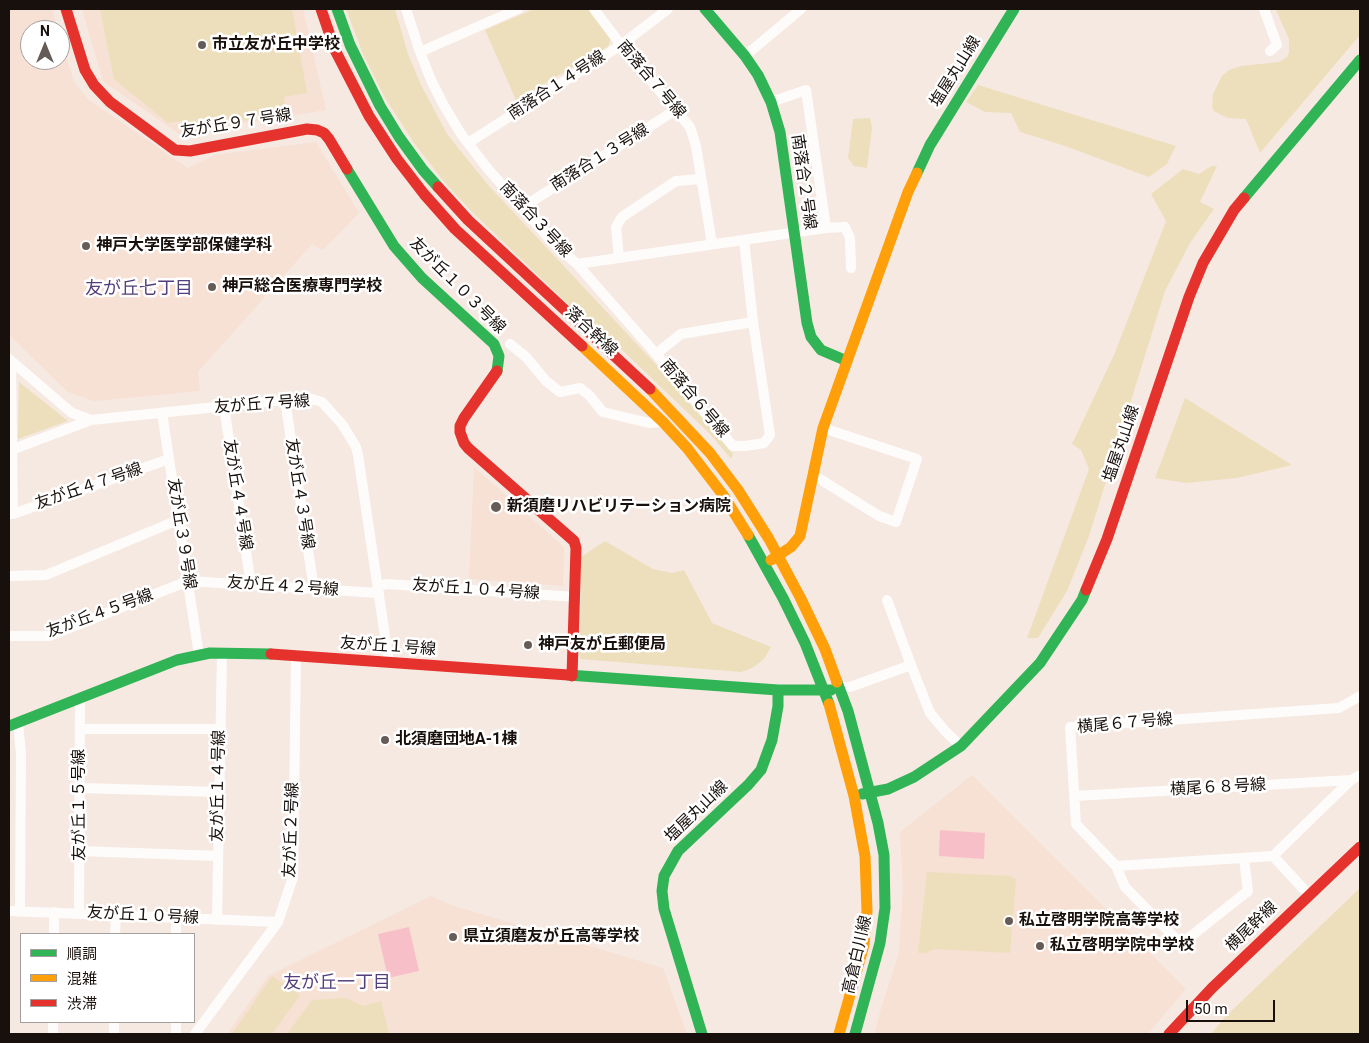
<!DOCTYPE html>
<html>
<head>
<meta charset="utf-8">
<style>
  body { margin:0 }
  #map { position:relative; width:1369px; height:1043px; overflow:hidden; background:#f6e9e2; font-family:Roboto,"Noto Sans JP",sans-serif }
  canvas { display:block }
  .frame { position:absolute; inset:0; border:10px solid #18100c; pointer-events:none }
  .legend { position:absolute; left:20px; top:933px; width:175px; height:90px; box-sizing:border-box; background:#fff; border:1px solid #a39f9e; margin:0; padding:6px 9px; list-style:none; font-size:15px; color:#18100c }
  .legend li { display:flex; align-items:center; gap:10px; height:25px }
  .legend b { width:25px; border:1px solid #a39f9e }
  .north { position:absolute; left:20px; top:20px; width:50px; height:50px; box-sizing:border-box; background:#fff; border:1px solid #a39f9e; border-radius:50%; rotate:0deg; font-size:14px; font-weight:700; line-height:20px; text-align:center; color:#18100c }
  .north::after { content:''; display:block; margin:auto; width:18px; height:22px; background:#665c57; clip-path:polygon(50% 0,100% 100%,50% 72%,0 100%) }
  .scale { position:absolute; left:1186px; top:1000px; width:89px; height:22px; box-sizing:border-box; border:2px solid #18100c; border-top:0; padding-left:6px; font-size:15px; line-height:18px; white-space:nowrap; color:#18100c; -webkit-text-stroke:4px #fff; paint-order:stroke }
</style>
</head>
<body>
<div id="map">
<canvas width="1369" height="1043"></canvas>
<div class="frame"></div>
<ul class="legend">
<li><b style="height:6px;background:#30b455"></b>順調</li>
<li><b style="height:6px;background:#ff9f0a"></b>混雑</li>
<li><b style="height:6px;background:#e5322d"></b>渋滞</li>
</ul>
<div class="north">N</div>
<div class="scale">50 m</div>
</div>
<script>
const context = document.querySelector('canvas').getContext('2d');
context.lineJoin = 'round';
function paint(path, color) {
  context.fillStyle = color;
  context.fill(path, 'evenodd');
}
function shape(rows) {
  const path = new Path2D();
  for (const r of rows) {
    path.moveTo(r[0], r[1]);
    for (let i = 2; i < r.length; i += 2) path.lineTo(r[i], r[i + 1]);
  }
  return path;
}
function strokePath(path, color, width, dash) {
  context.strokeStyle = color;
  context.lineWidth = width;
  context.lineCap = dash ? 'butt' : 'round';
  context.setLineDash(dash || []);
  context.stroke(path);
}
function drawText(font, color, halo, rows, align = 'center') {
  context.font = font + ' Roboto,"Noto Sans JP",sans-serif';
  context.lineWidth = 5;
  context.setLineDash([]);
  context.textBaseline = 'middle';
  context.strokeStyle = halo;
  context.fillStyle = color;
  for (const [text, x, y, turn = 0] of rows) {
    context.save();
    context.translate(x, y);
    context.rotate((+turn || 0) * Math.PI / 180);
    context.textAlign = isNaN(turn) ? turn : align;
    if (halo) context.strokeText(text, 0, 0);
    context.fillText(text, 0, 0);
    context.restore();
  }
}
const built = shape([
  [9,9,52,9,58,30,30,30,30,60,60,60,60,36,74,82,89,100,188,168,215,155,316,142,359,213,323,250,312,244,198,372,200,391,94,401,68,392,9,335],
  [82,9,303,9,326,110,179,134,103,81],
  [474,467,564,547,563,586,469,579],
  [972,775,1186,989,1148,1034,875,1034,879,1015,899,953,903,889,900,832],
  [431,896,451,905,663,968,687,1034,227,1034,268,976]
]);
const green = shape([
  [100,9,292,9,307,93,284,97,286,112,195,130,187,120,168,123,114,79],
  [346,9,395,9,408,54,421,85,447,134,488,185,662,371,733,454,731,459,710,434,620,348,568,304,471,211,446,184,414,143,385,98,363,54],
  [534,9,590,9,611,38,608,47,516,100,485,30],
  [1277,9,1360,9,1360,35,1260,153,1246,119,1227,118,1214,111,1212,107,1213,94,1222,76,1229,70,1241,66,1279,62,1287,57,1289,53,1289,39,1276,10],
  [978,85,1176,146,1167,164,1149,177,1062,145,1020,132,1011,113,985,112,966,102],
  [870,118,872,128,867,168,854,166,848,158,853,119],
  [1211,166,1217,166,1200,202,1214,209,1190,243,1165,291,1089,536,1067,591,1038,638,1027,638,1089,469,1081,450,1072,444,1114,355,1166,221,1151,194,1183,169,1199,174],
  [19,382,68,421,18,439],
  [1185,398,1292,465,1237,478,1186,483,1155,478],
  [605,541,653,569,672,573,684,570,712,623,771,647,764,659,752,668,741,672,580,659,581,557],
  [927,872,1010,876,1016,880,1010,953,935,949,925,953,918,953],
  [1360,888,1360,1034,1211,1034,1225,1017],
  [272,976,300,995,272,1034,232,1034],
  [346,998,364,1006,381,1001,389,1034,287,1034,312,1000]
]);
const water = shape([
  [940,830,985,833,984,859,939,856],
  [409,927,419,971,388,978,378,934]
]);
const street = shape([
  [406,9,420,52,431,80,443,104,461,134,488,169,554,244,577,264,826,228,845,227,850,238,851,268],
  [594,9,621,45,690,127,696,146,712,244],
  [1264,9,1277,45,1270,51],
  [420,52,518,9],
  [745,56,801,9],
  [771,102,806,90,826,228],
  [468,143,621,45,668,9],
  [523,207,677,109],
  [619,258,616,227,622,217,676,181,700,179],
  [577,264,656,354,733,446,745,446,764,443,770,435,753,322,744,240],
  [510,344,526,357,546,381,560,392,580,388,589,395,603,412,649,423,663,422],
  [656,354,681,334,753,322],
  [9,359,72,413,91,420,285,400,312,399,322,402,342,424,356,447,358,455,389,663],
  [11,361,13,514],
  [285,400,314,589],
  [224,406,251,585],
  [162,413,199,655],
  [11,450,91,420],
  [812,474,879,516,896,522,917,459,823,428],
  [9,514,13,514,169,459],
  [9,576,46,575,178,520],
  [378,586,387,584,575,597],
  [887,600,911,665],
  [9,636,49,636,188,581,379,593],
  [840,687,850,687,911,665,930,713,946,732,961,746],
  [18,722,21,754,20,910],
  [81,729,221,729],
  [81,788,219,792],
  [1075,796,1351,780,1360,775],
  [80,851,218,856],
  [1273,856,1351,780],
  [1116,866,1125,887,1181,944,1248,891,1244,859],
  [1309,895,1273,856,1116,866,1076,824,1070,727,1339,708,1360,696],
  [9,911,278,922],
  [79,913,80,698],
  [217,920,222,653],
  [54,934,54,912],
  [115,934,116,915],
  [176,934,176,918],
  [53,1034,53,1022],
  [114,1034,114,1022],
  [176,1034,176,1022],
  [195,1034,278,922,293,877,296,656]
]);
const fast = shape([
  [337,9,350,45,380,106,399,137,423,170,438,187],
  [705,9,745,56,758,75,771,102,780,132,807,323,811,337,821,350,847,361],
  [347,169,394,246,422,278,494,344,499,356,497,371],
  [917,173,930,145,1014,9],
  [1244,198,1360,60],
  [748,535,783,598,805,643,829,704],
  [568,675,778,690,831,690],
  [837,682,848,711,878,823,884,855,885,908,880,943,855,1034],
  [9,726,177,660,210,653,271,654],
  [862,794,888,789,914,777,961,746,1040,663,1082,600,1086,590],
  [702,1034,664,909,662,891,664,876,678,851,748,785,761,770,772,740,778,706,778,690]
]);
const slow = shape([
  [582,346,663,422,687,448,723,495,748,535],
  [650,389,710,453,738,490,769,539,800,597,825,649,837,682],
  [771,560,791,547,800,536,823,428,908,192,917,173],
  [829,704,854,796,865,856,867,911,864,945,839,1034]
]);
const jam = shape([
  [66,9,85,70,94,85,110,102,175,150,190,151,307,129,317,130,324,133,329,139,347,169],
  [321,9,335,50,369,116,397,159,424,194,455,229,582,346],
  [438,187,468,220,650,389],
  [497,371,464,418,460,426,460,432,464,443,468,448,574,541,576,548,572,676],
  [1086,590,1107,539,1189,297,1203,263,1234,210,1244,198],
  [271,654,568,675],
  [1169,1034,1212,988,1360,847]
]);
const markers = [
  [202,45,5,"#665c57"],
  [86,246,5,"#665c57"],
  [212,287,5,"#665c57"],
  [496,507,6,"#665c57"],
  [528,645,5,"#665c57"],
  [385,740,5,"#665c57"],
  [1009,921,5,"#665c57"],
  [453,937,5,"#665c57"],
  [1040,946,5,"#665c57"]
];
const poiNames = [
  ["市立友が丘中学校",212,45],
  ["神戸大学医学部保健学科",96,246],
  ["神戸総合医療専門学校",222,287],
  ["新須磨リハビリテーション病院",507,507],
  ["神戸友が丘郵便局",538,645],
  ["北須磨団地A-1棟",395,740],
  ["私立啓明学院高等学校",1019,921],
  ["県立須磨友が丘高等学校",463,937],
  ["私立啓明学院中学校",1050,946]
];
const streetNames = [
  ["塩屋丸山線",956,72,-58],
  ["南落合７号線",651,80,50],
  ["南落合１４号線",557,86,-33],
  ["友が丘９７号線",236,124,-9],
  ["南落合１３号線",600,158,-32],
  ["南落合２号線",803,182,82],
  ["南落合３号線",535,220,47],
  ["友が丘１０３号線",457,286,45],
  ["落合幹線",591,332,43],
  ["南落合６号線",694,399,50],
  ["友が丘７号線",262,405,-4],
  ["塩屋丸山線",1122,444,-71],
  ["友が丘４７号線",89,487,-19],
  ["友が丘４３号線",299,494,81],
  ["友が丘４４号線",237,495,81],
  ["友が丘３９号線",181,534,81],
  ["友が丘４２号線",283,587,4],
  ["友が丘１０４号線",476,590,4],
  ["友が丘４５号線",100,614,-20],
  ["友が丘１号線",388,647,4],
  ["横尾６７号線",1125,724,-5],
  ["友が丘１４号線",219,786,-89],
  ["横尾６８号線",1218,788,-3],
  ["友が丘１５号線",80,805,-90],
  ["塩屋丸山線",697,812,-44],
  ["友が丘２号線",292,830,-88],
  ["友が丘１０号線",143,916,3],
  ["横尾幹線",1252,927,-44],
  ["高倉白川線",858,955,-77]
];
const neighbourhoodNames = [
  ["友が丘七丁目",139,289],
  ["友が丘一丁目",337,983]
];
paint(built, '#f7e0d4');
paint(green, '#eddfbc');
paint(water, '#f7c0c9');
strokePath(street, '#fefcfb', 10);
strokePath(fast, '#30b455', 11);
strokePath(slow, '#ff9f0a', 11);
strokePath(jam, '#e5322d', 11);
for (const [x, y, r, color] of markers) {
  const dot = new Path2D();
  dot.arc(x, y, r, 0, 2 * Math.PI);
  context.fillStyle = color;
  context.fill(dot);
  strokePath(dot, '#fff', 2);
}
drawText('bold 16px', '#18100c', '#fff', poiNames, 'left');
drawText('16px', '#18100c', '#fff', streetNames);
drawText('18px', '#543f7c', '#fff', neighbourhoodNames);
</script>
</body>
</html>
